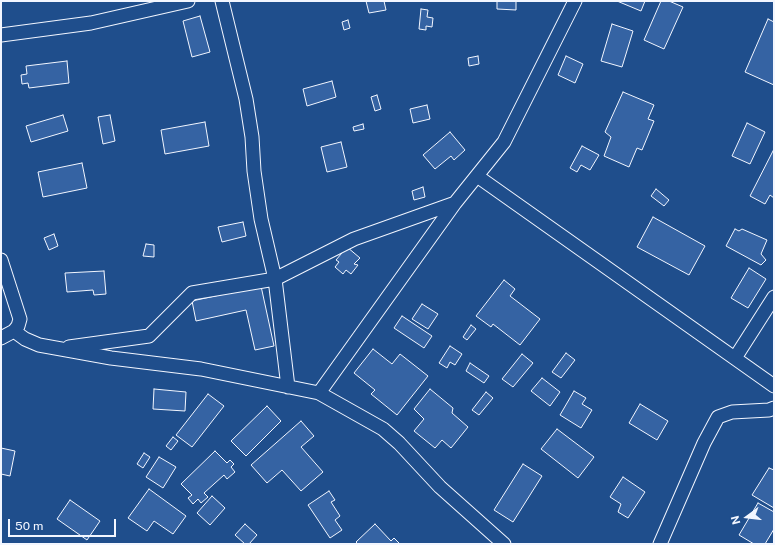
<!DOCTYPE html>
<html>
<head>
<meta charset="utf-8">
<style>
  body { margin:0 }
  #map { position:relative; width:775px; height:545px; overflow:hidden; background:#1f4e8c; font-family:"Public Sans",sans-serif }
  canvas { display:block }
  .frame { position:absolute; inset:0; border:2px solid #f2f6ff; pointer-events:none }
  .north { position:absolute; left:727px; top:497px; width:40px; height:40px; -webkit-text-stroke:3px #1f4e8c; paint-order:stroke; rotate:255deg; font-size:11px; font-weight:700; line-height:16px; text-align:center; color:#f2f6ff }
  .north::after { content:''; display:block; margin:auto; width:14px; height:18px; background:#f2f6ff; clip-path:polygon(50% 0,100% 100%,50% 72%,0 100%) }
  .scale { position:absolute; left:8px; top:519px; width:108px; height:18px; box-sizing:border-box; border:2px solid #f2f6ff; border-top:0; padding-left:5px; font-size:12px; line-height:14px; white-space:nowrap; color:#f2f6ff; -webkit-text-stroke:3px #1f4e8c; paint-order:stroke }
</style>
</head>
<body>
<div id="map">
<canvas width="775" height="545"></canvas>
<div class="frame"></div>
<div class="north">N</div>
<div class="scale">50 m</div>
</div>
<script>
const context = document.querySelector('canvas').getContext('2d');
context.lineJoin = 'round';
function paint(path, color) {
  context.fillStyle = color;
  context.fill(path, 'evenodd');
}
function shape(rows) {
  const path = new Path2D();
  for (const r of rows) {
    path.moveTo(r[0], r[1]);
    for (let i = 2; i < r.length; i += 2) path.lineTo(r[i], r[i + 1]);
  }
  return path;
}
function strokePath(path, color, width, dash) {
  context.strokeStyle = color;
  context.lineWidth = width;
  context.lineCap = dash ? 'butt' : 'round';
  context.setLineDash(dash || []);
  context.stroke(path);
}
const building = shape([
  [366,1,384,1,386,10,369,13,366,1],
  [497,1,516,1,516,10,497,9,497,1],
  [617,1,645,1,641,11,617,1],
  [661,1,669,1,683,7,664,49,644,40,661,1],
  [421,9,428,10,427,17,433,18,432,27,426,26,426,30,419,29,421,9],
  [200,16,210,52,192,57,183,21,200,16],
  [768,19,774,22,774,85,745,72,768,19],
  [348,20,350,28,344,30,342,22,348,20],
  [612,24,633,31,622,67,601,61,612,24],
  [478,56,479,64,469,66,468,58,478,56],
  [566,56,583,64,575,83,558,75,566,56],
  [67,61,69,83,29,88,28,83,22,84,21,75,27,74,26,66,67,61],
  [332,81,336,97,307,106,303,89,332,81],
  [623,92,654,105,648,119,654,121,642,150,637,148,629,167,604,156,611,137,605,132,623,92],
  [377,95,381,109,375,111,371,97,377,95],
  [427,105,430,119,413,123,410,109,427,105],
  [63,115,68,131,31,142,26,126,63,115],
  [110,115,115,141,103,144,98,117,110,115],
  [205,122,209,146,165,154,161,130,205,122],
  [747,123,765,132,750,164,732,156,747,123],
  [363,124,364,129,354,131,353,127,363,124],
  [450,132,465,150,454,160,451,156,435,169,423,155,450,132],
  [341,142,347,167,327,172,321,147,341,142],
  [582,146,599,155,590,170,581,165,577,172,570,168,582,146],
  [774,149,774,198,770,195,765,204,750,196,774,149],
  [82,163,87,188,43,197,38,172,82,163],
  [423,187,425,197,414,200,412,191,423,187],
  [656,189,669,200,664,206,651,196,656,189],
  [653,217,705,246,689,275,637,247,653,217],
  [243,222,246,236,222,242,218,227,243,222],
  [735,229,739,231,742,229,767,240,761,254,766,260,761,265,726,246,735,229],
  [54,234,58,246,49,250,44,238,54,234],
  [146,244,154,245,154,257,143,256,146,244],
  [347,247,360,258,354,264,358,265,351,274,346,270,343,274,335,267,339,262,336,260,347,247],
  [749,268,766,279,748,308,731,298,749,268],
  [104,271,106,294,94,295,93,290,67,292,65,273,104,271],
  [504,280,515,289,510,296,540,319,520,345,493,324,491,327,476,316,504,280],
  [261,286,274,346,255,350,246,310,196,321,192,301,261,286],
  [422,304,438,314,428,329,412,319,422,304],
  [402,316,432,336,424,348,394,328,402,316],
  [471,325,476,329,467,340,463,337,471,325],
  [450,346,462,354,455,365,450,362,447,368,439,363,450,346],
  [373,349,392,364,400,354,428,376,397,415,371,394,375,390,354,373,373,349],
  [566,353,575,360,561,378,552,372,566,353],
  [522,354,533,363,513,387,502,379,522,354],
  [470,363,489,376,484,383,466,371,470,363],
  [542,378,560,392,550,406,531,391,542,378],
  [154,389,186,392,185,411,153,409,154,389],
  [430,389,453,408,452,413,468,427,451,448,442,440,435,448,414,431,424,419,414,409,430,389],
  [574,391,586,398,582,404,592,410,581,428,560,415,574,391],
  [486,392,493,398,479,415,472,410,486,392],
  [208,394,224,406,192,447,176,435,208,394],
  [640,404,668,421,657,440,629,423,640,404],
  [267,406,281,421,246,456,231,441,267,406],
  [301,421,314,436,301,447,323,472,301,491,282,470,267,483,251,465,301,421],
  [557,429,594,457,578,478,541,449,557,429],
  [173,437,178,441,171,450,166,446,173,437],
  [1,448,15,451,10,476,1,474,1,448],
  [215,451,227,463,230,460,234,464,231,467,235,472,227,479,224,475,204,493,208,497,201,503,198,499,193,504,188,498,192,495,181,484,215,451],
  [144,453,150,457,143,468,137,464,144,453],
  [159,457,176,467,163,488,146,477,159,457],
  [523,464,542,476,513,522,494,510,523,464],
  [769,468,774,470,774,508,752,495,769,468],
  [623,477,645,492,628,518,618,512,621,504,610,497,623,477],
  [149,489,186,516,173,534,154,521,147,531,128,518,149,489],
  [329,491,335,500,331,502,340,516,335,520,342,530,330,538,308,505,329,491],
  [212,496,225,508,210,525,197,513,212,496],
  [70,500,100,521,87,540,57,519,70,500],
  [758,503,774,512,774,529,765,544,754,544,739,535,758,503],
  [245,524,257,535,249,544,245,544,235,535,245,524],
  [375,524,391,541,394,538,400,544,358,544,356,542,375,524]
]);
const street = shape([
  [222,1,246,99,252,137,254,171,261,219,275,279,288,387],
  [1,35,91,23,188,1],
  [477,176,774,386],
  [1,260,20,319,18,326,14,331,1,338],
  [14,331,25,339,39,345,111,358,201,369,319,393,383,429,399,443,440,487,504,544],
  [69,347,149,336,192,293,275,279,354,239,455,203],
  [735,358,774,297],
  [319,393,455,203,504,142,575,1],
  [660,544,704,443,718,417,732,412,769,410,774,408]
]);
paint(building, '#3563a3');
strokePath(building, '#f2f6ff', 1);
strokePath(street, '#f2f6ff', 15);
strokePath(street, '#1f4e8c', 13);
</script>
</body>
</html>
